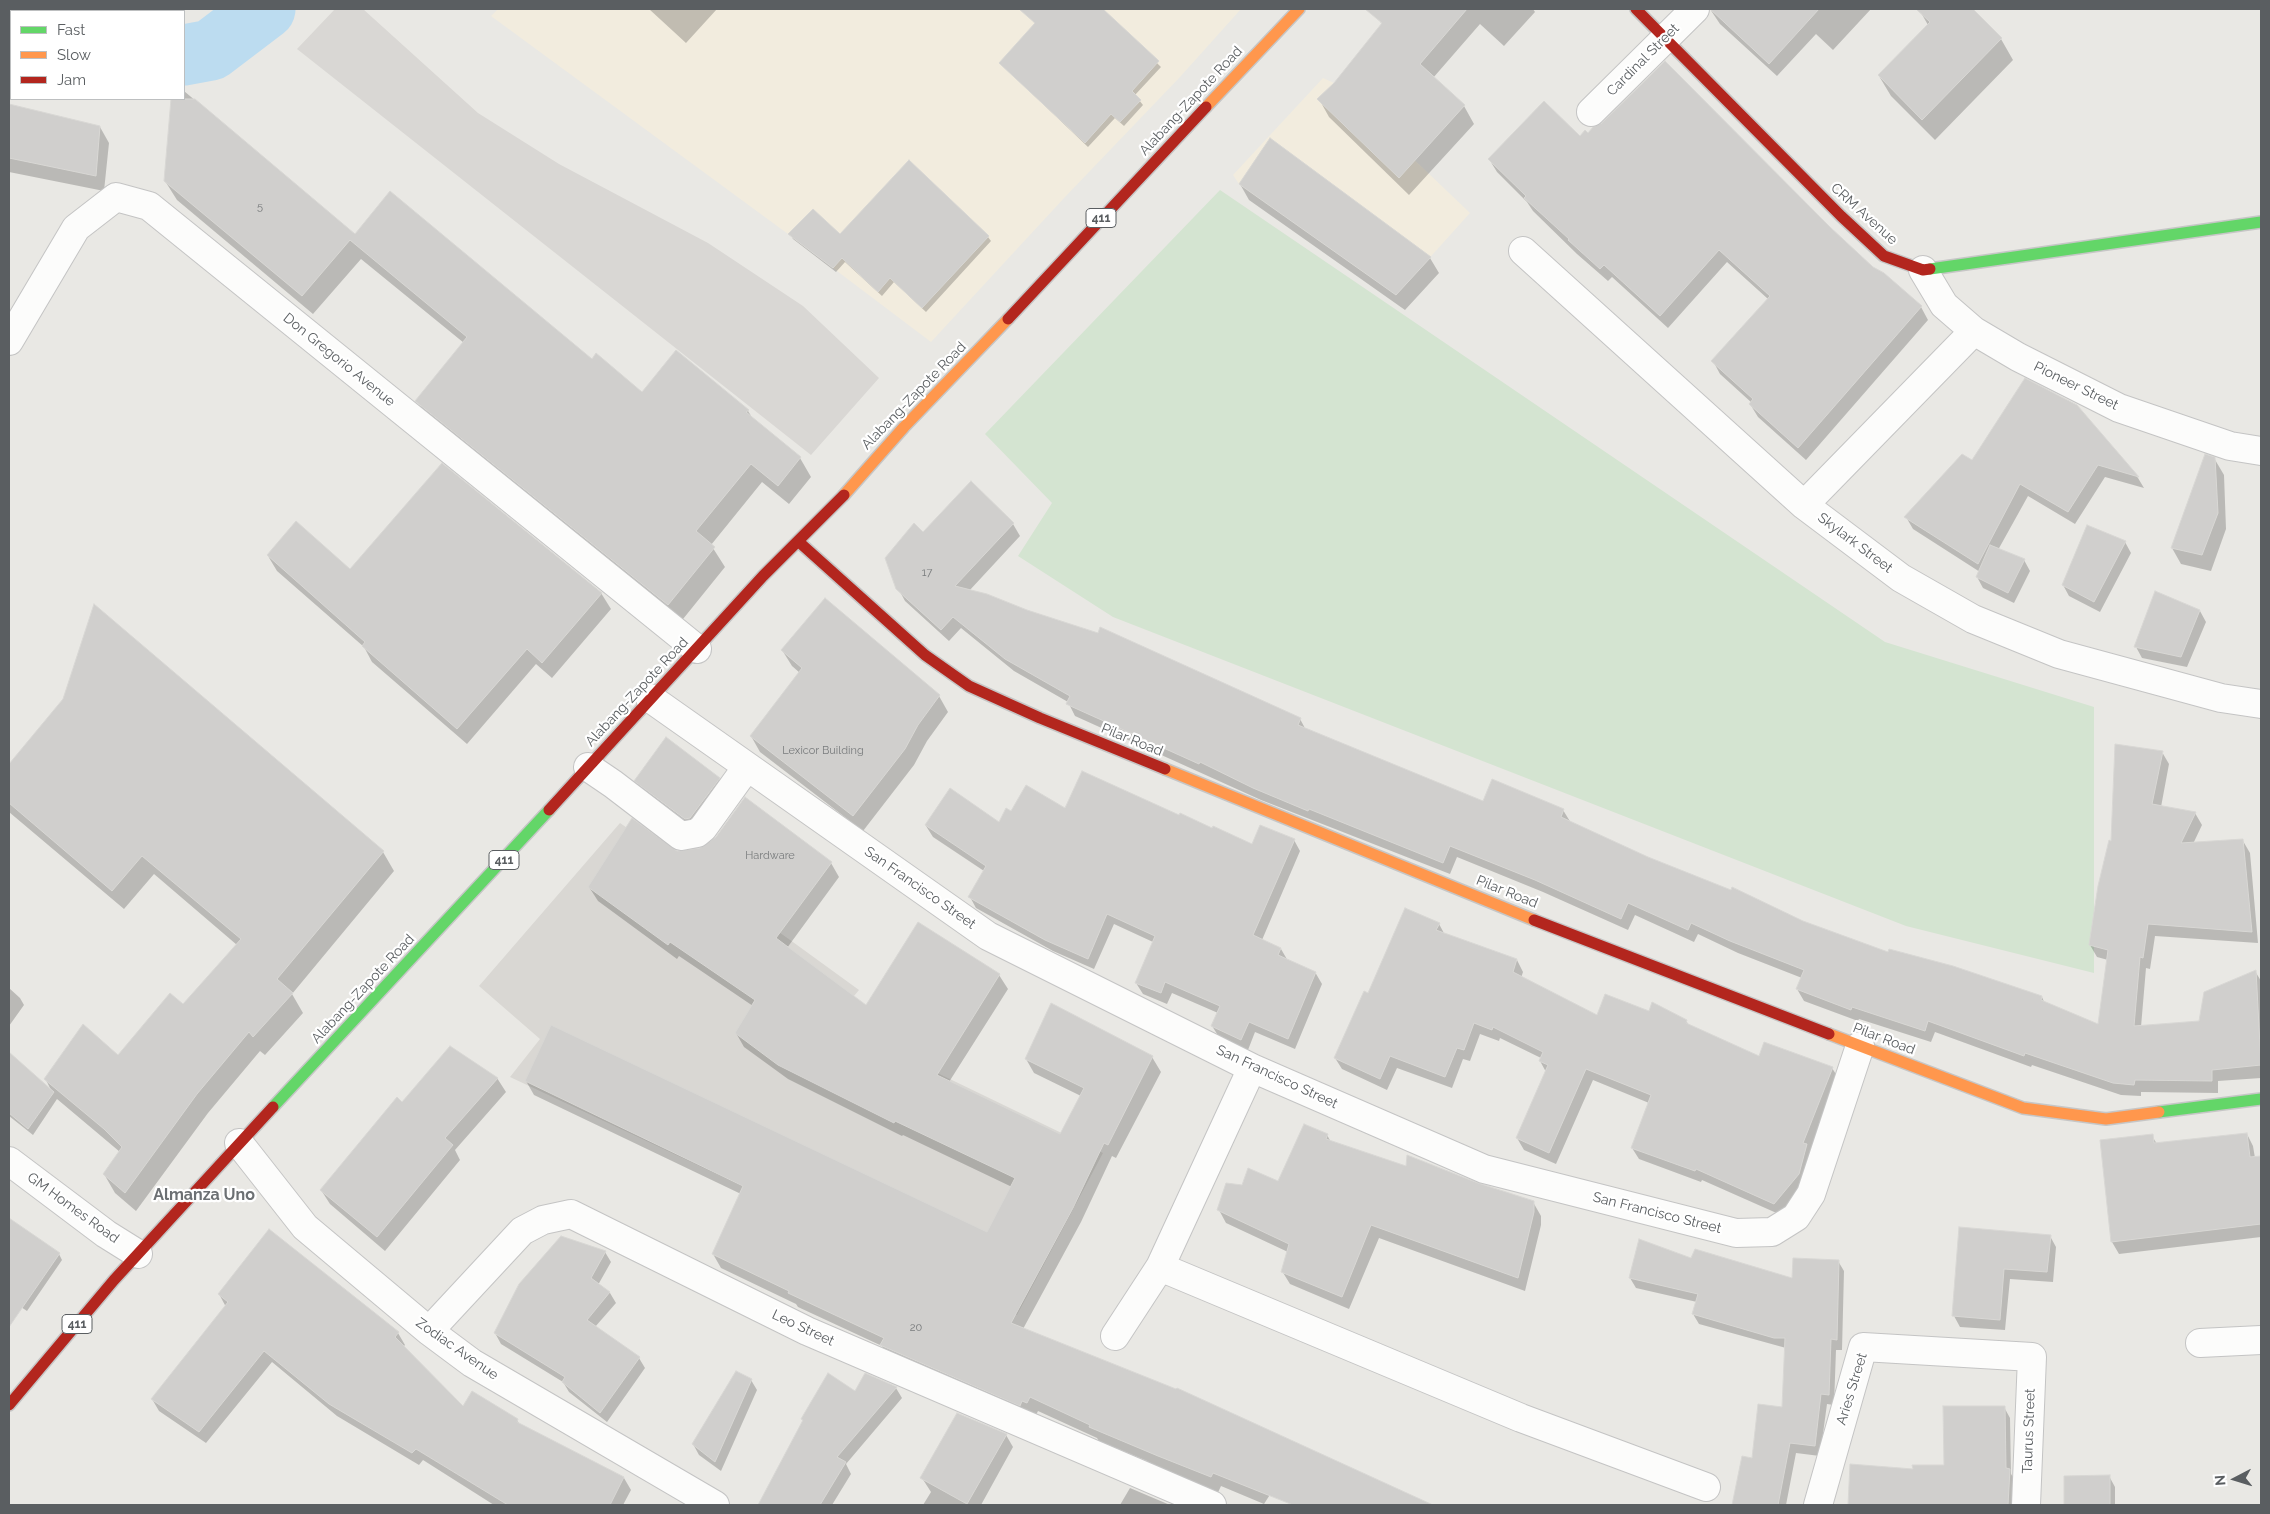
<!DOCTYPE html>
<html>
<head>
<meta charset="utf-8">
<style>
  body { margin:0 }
  #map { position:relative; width:2270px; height:1514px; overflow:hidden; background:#e9e8e4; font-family:Raleway,sans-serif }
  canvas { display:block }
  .frame { position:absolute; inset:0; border:10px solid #5a5e61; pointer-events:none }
  .legend { position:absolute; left:10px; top:10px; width:175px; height:90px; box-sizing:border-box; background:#fff; border:1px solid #bdbfc0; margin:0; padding:6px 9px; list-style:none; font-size:15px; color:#5a5e61 }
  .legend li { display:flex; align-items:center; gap:10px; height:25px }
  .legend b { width:25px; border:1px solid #bdbfc0 }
  .north { position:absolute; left:2210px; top:1454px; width:50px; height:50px; -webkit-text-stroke:4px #fff; paint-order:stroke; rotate:265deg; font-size:14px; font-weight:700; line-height:20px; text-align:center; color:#5a5e61 }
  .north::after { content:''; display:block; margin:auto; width:18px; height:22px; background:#5a5e61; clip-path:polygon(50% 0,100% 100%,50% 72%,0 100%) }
</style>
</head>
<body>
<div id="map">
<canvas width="2270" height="1514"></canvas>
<div class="frame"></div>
<ul class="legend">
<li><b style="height:6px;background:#63d668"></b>Fast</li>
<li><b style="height:6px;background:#ff974d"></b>Slow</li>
<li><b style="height:6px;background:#b3261e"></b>Jam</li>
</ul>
<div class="north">N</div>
</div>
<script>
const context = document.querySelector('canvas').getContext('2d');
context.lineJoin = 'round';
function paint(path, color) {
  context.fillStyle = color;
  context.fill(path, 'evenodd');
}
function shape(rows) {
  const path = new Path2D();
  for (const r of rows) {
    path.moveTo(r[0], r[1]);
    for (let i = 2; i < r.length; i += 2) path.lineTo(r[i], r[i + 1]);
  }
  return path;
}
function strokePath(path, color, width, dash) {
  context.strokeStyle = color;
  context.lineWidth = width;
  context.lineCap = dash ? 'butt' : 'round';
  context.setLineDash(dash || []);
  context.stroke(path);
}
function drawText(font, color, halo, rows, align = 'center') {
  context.font = font + ' Raleway,sans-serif';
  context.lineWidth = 4.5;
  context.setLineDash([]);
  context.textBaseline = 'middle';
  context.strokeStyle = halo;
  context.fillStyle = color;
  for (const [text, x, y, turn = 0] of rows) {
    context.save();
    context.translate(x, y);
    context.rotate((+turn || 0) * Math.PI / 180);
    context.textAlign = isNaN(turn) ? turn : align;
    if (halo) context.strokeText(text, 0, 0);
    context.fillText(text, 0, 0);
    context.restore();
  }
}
const commercial = shape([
  [498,9,1241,9,1180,77,1065,197,931,342,788,234,491,16],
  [1323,78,1334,83,1470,213,1396,295,1239,184,1233,175]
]);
const industrial = shape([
  [335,9,363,9,478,113,559,164,708,243,803,306,879,378,811,455,297,49]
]);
const education = shape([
  [620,823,786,937,859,990,839,1014,925,1067,1103,1153,1017,1315,510,1077,540,1039,479,986]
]);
const green = shape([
  [1220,190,1885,642,2094,707,2094,973,1906,926,1113,617,1018,556,1052,503,985,434]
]);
const shadow = shape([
  [649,9,717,9,686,43],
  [1040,9,1102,9,1161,67,1135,95,1143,105,1124,126,1115,118,1088,147,1000,63,1035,24,1031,18],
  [1390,9,1533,9,1535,12,1504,46,1480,24,1433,78,1464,106,1474,124,1409,195,1329,117,1319,99,1335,84,1382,25,1380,21],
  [1710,9,1871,9,1833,50,1816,34,1777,76,1720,24],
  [1922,9,1971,9,2001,39,2013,60,1935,140,1891,96,1879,76,1928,25,1920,11],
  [184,91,355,235,592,360,642,393,748,411,753,419,800,458,811,477,789,504,762,482,711,545,725,567,679,624,428,420,417,401,464,343,361,259,313,314,177,200,165,181,172,99,184,99],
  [9,105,100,127,109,143,104,191,9,172],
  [1588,134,1829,228,1873,268,1883,274,1921,307,1928,320,1806,460,1758,417,1750,404,1752,403,1720,374,1713,361,1768,299,1727,262,1668,328,1612,277,1608,281,1577,254,1533,211,1527,202,1497,172,1489,159],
  [1240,184,1430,258,1439,273,1405,310,1249,200],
  [790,234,988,237,991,241,926,312,894,282,882,296,845,262,836,272,793,239],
  [2077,406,2138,478,2144,488,2105,477,2075,524,2028,496,1998,550,2024,560,2030,571,2014,603,1983,588,1977,577,1980,572,1913,529,1906,517,1973,462],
  [2214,458,2224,475,2226,529,2211,571,2181,564,2172,548],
  [1013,524,1020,536,969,591,1300,719,1306,730,1483,802,1563,810,1571,823,1648,858,1803,922,1888,954,2042,997,2045,1004,2099,1026,2108,960,2097,957,2090,945,2112,842,2162,752,2169,764,2161,807,2195,813,2202,825,2193,844,2243,841,2250,853,2258,943,2155,936,2150,969,2146,968,2141,1027,2200,1022,2255,971,2261,981,2261,1078,2218,1081,2218,1093,2141,1092,2141,1096,2121,1095,2032,1065,2031,1067,1935,1032,1931,1042,1859,1019,1858,1021,1804,1001,1797,989,1802,978,1738,953,1698,934,1694,942,1635,915,1628,930,1543,892,1457,857,1450,874,1261,800,1075,716,1068,702,1014,671,961,628,949,641,905,601,898,588,923,534],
  [2088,527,2125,542,2131,553,2100,612,2069,596,2063,585],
  [268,556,350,570,601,593,611,609,552,678,536,664,467,744,372,662,364,647,277,571],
  [2156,593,2200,611,2206,622,2187,667,2142,658,2136,647],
  [94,606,383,852,394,871,292,994,303,1013,265,1055,260,1051,208,1113,136,1211,115,1193,104,1174,120,1152,57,1099,33,1135,9,1116,9,1054,52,1092,46,1080,118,1056,183,1005,237,945,154,874,124,909,9,812,9,766,64,700],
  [782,650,939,696,948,712,927,741,914,765,863,831,760,752,751,736,800,673,792,666],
  [719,779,725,789,692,829,642,791,636,781],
  [1066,810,1180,816,1253,845,1294,840,1300,851,1262,940,1281,949,1288,961,1315,972,1322,984,1295,1049,1255,1032,1248,1050,1219,1037,1212,1026,1218,1013,1172,993,1167,1004,1143,994,1136,983,1153,942,1114,924,1094,969,1053,951,976,908,970,897,984,871,933,837,926,826,999,824,1012,812],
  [677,852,831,863,839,877,787,948,867,1007,999,975,1008,989,949,1082,1061,1135,1081,1096,1034,1073,1026,1059,1052,1005,1152,1057,1161,1072,1116,1158,1112,1156,1081,1222,1023,1329,1296,1454,1264,1504,1221,1486,1215,1499,1154,1473,1147,1461,1099,1441,1097,1438,1038,1411,1033,1421,889,1359,882,1346,798,1307,796,1304,721,1268,713,1254,741,1194,534,1095,526,1081,988,1233,1012,1187,903,1135,902,1136,788,1079,744,1047,736,1033,753,1006,679,956,677,959,598,901,589,887],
  [1439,924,1445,935,1517,960,1523,972,1521,978,1597,1017,1650,1013,1686,1021,1689,1025,1759,1058,1832,1068,1839,1079,1810,1152,1813,1157,1805,1186,1781,1215,1702,1180,1701,1182,1639,1159,1632,1148,1649,1103,1593,1080,1556,1164,1524,1150,1517,1138,1546,1072,1540,1061,1541,1058,1500,1038,1499,1041,1480,1034,1470,1061,1463,1059,1452,1088,1397,1068,1387,1090,1342,1069,1335,1058,1369,995],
  [9,988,20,998,24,1005,9,1026],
  [497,1078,506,1092,455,1150,460,1160,385,1251,330,1204,321,1190,402,1103],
  [2247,1134,2253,1146,2255,1158,2261,1157,2261,1237,2119,1254,2112,1242,2152,1136,2157,1144],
  [1327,1135,1331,1142,1407,1168,1477,1185,1533,1202,1541,1216,1541,1225,1525,1291,1379,1238,1349,1309,1290,1284,1282,1271,1288,1252,1226,1223,1219,1210,1243,1187,1279,1182],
  [9,1219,59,1254,62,1260,27,1311,9,1299],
  [1960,1228,2050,1236,2056,1247,2053,1282,2010,1279,2005,1330,1960,1327,1954,1316],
  [605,1252,611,1262,598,1285,610,1293,616,1303,595,1327,639,1358,645,1368,607,1422,569,1392,563,1382,501,1344,495,1333],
  [1692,1260,1793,1280,1838,1261,1844,1271,1842,1350,1836,1350,1834,1405,1827,1404,1820,1456,1796,1453,1786,1505,1733,1505,1743,1457,1753,1459,1784,1409,1786,1348,1699,1324,1693,1314,1697,1302,1636,1288,1630,1278],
  [219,1294,398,1333,405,1345,403,1347,463,1408,517,1420,520,1425,624,1478,631,1490,623,1505,494,1505,423,1460,419,1465,337,1416,272,1362,206,1443,159,1411,152,1399,226,1307],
  [751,1380,757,1390,721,1471,699,1455,693,1444],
  [896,1388,902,1398,846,1464,851,1474,832,1505,762,1505,761,1503,803,1421,802,1419,856,1393],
  [2004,1407,2010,1418,2011,1474,2015,1480,2014,1505,1849,1505,1851,1466,1914,1470,1945,1467],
  [1006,1435,1013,1447,981,1505,923,1505,931,1492,922,1478],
  [1318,1454,1413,1505,1297,1505],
  [2109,1476,2115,1487,2115,1505,2066,1505,2065,1477],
  [1130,1488,1170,1505,1120,1505]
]);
const river = shape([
  [184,55,211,50,265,9],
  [9,63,11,64]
]);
const building = shape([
  [1019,9,1103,9,1159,61,1132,91,1141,100,1120,122,1111,114,1085,143,999,63,1035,23,1019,9],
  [1365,9,1467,9,1420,64,1465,105,1399,178,1317,99,1334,83,1382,23,1365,9],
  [1710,9,1819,9,1769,64,1710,9],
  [1916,9,1973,9,2002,38,1922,120,1878,75,1930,22,1916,9],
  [1665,61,1830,227,1873,267,1884,273,1922,306,1798,448,1749,404,1753,399,1711,361,1770,296,1719,250,1660,316,1604,265,1600,269,1568,240,1569,239,1524,198,1526,196,1488,159,1544,101,1580,136,1585,130,1588,133,1593,127,1602,123,1665,61],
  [171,99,195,99,355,234,390,191,592,359,596,353,642,392,676,350,749,410,746,412,801,457,778,486,751,464,696,531,715,547,668,605,415,401,467,337,350,240,302,296,164,181,171,99],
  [9,104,100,126,96,176,9,158,9,104],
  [1270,138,1431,257,1396,295,1239,184,1270,138],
  [909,160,989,236,922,308,890,278,878,292,842,258,833,268,788,234,813,209,840,234,909,160],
  [2025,378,2077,405,2139,477,2098,465,2068,512,2020,484,1978,564,1904,517,1962,454,1972,460,2025,378],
  [2205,454,2215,457,2218,513,2202,555,2171,548,2205,454],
  [442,463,602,593,542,663,527,649,457,729,362,646,365,642,267,555,296,521,350,569,442,463],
  [971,481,1014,523,955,586,987,594,1027,610,1098,633,1100,627,1301,718,1298,725,1483,801,1492,779,1564,809,1561,817,1648,857,1731,890,1732,887,1803,921,1888,952,1889,949,1953,966,2042,996,2041,1000,2098,1024,2108,950,2089,945,2098,886,2109,840,2111,841,2115,744,2163,751,2152,804,2196,812,2181,843,2243,839,2252,932,2148,924,2143,958,2140,957,2134,1026,2199,1021,2204,992,2256,970,2261,1065,2212,1070,2212,1081,2135,1080,2134,1085,2113,1083,2025,1053,2024,1056,1928,1021,1925,1031,1852,1007,1851,1010,1796,989,1804,970,1730,941,1691,923,1688,930,1628,903,1621,919,1535,880,1450,846,1443,863,1309,809,1308,811,1253,788,1200,762,1199,764,1066,704,1070,696,1005,659,953,617,941,630,896,589,885,558,914,523,923,532,971,481],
  [2087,525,2126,541,2094,602,2062,585,2087,525],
  [1990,545,2025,559,2008,593,1976,577,1990,545],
  [2155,591,2200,610,2181,657,2134,647,2155,591],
  [825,598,940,695,918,725,905,749,853,816,750,736,802,668,781,650,825,598],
  [94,604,384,851,277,979,293,993,253,1037,249,1032,197,1094,125,1193,103,1174,122,1147,104,1129,44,1079,83,1024,118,1055,170,993,183,1004,241,939,142,856,112,891,9,803,9,764,63,699,94,604],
  [666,737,720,778,690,818,685,819,634,781,666,737],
  [1082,771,1179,815,1180,813,1212,828,1213,826,1252,844,1260,825,1295,839,1253,935,1281,948,1278,955,1316,972,1288,1039,1249,1022,1241,1040,1211,1026,1220,1006,1165,982,1161,993,1135,983,1155,936,1107,914,1088,959,1045,940,968,897,986,866,925,825,950,788,999,822,1006,808,1011,811,1026,785,1065,808,1082,771],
  [745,797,832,862,776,938,866,1005,918,922,1000,974,937,1075,1060,1134,1084,1088,1025,1059,1051,1003,1153,1056,1108,1145,1104,1143,1073,1208,1011,1323,1176,1389,1177,1388,1433,1505,1293,1505,1213,1473,1211,1477,1158,1456,1089,1427,1090,1425,1030,1397,1027,1403,1022,1401,1020,1406,880,1345,884,1338,788,1293,789,1291,712,1254,743,1186,525,1081,551,1025,987,1232,1015,1178,895,1121,894,1123,778,1065,735,1033,755,1000,670,942,668,945,588,887,632,818,677,851,700,848,716,837,745,797],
  [1405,908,1440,923,1436,930,1517,959,1513,972,1597,1015,1605,994,1649,1011,1652,1002,1687,1020,1686,1023,1759,1056,1764,1042,1833,1067,1803,1143,1807,1144,1799,1174,1774,1204,1696,1169,1695,1171,1631,1148,1651,1095,1586,1069,1549,1153,1516,1138,1548,1065,1539,1061,1543,1052,1493,1027,1492,1030,1474,1023,1464,1050,1457,1048,1445,1077,1390,1056,1380,1079,1334,1058,1364,991,1368,993,1405,908],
  [450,1046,498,1078,445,1138,453,1145,377,1237,320,1190,397,1097,402,1102,450,1046],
  [9,1052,54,1092,28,1129,9,1113,9,1052],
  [1304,1124,1328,1134,1326,1139,1406,1166,1407,1155,1478,1183,1534,1201,1534,1212,1518,1278,1371,1225,1342,1297,1281,1272,1289,1244,1217,1210,1226,1183,1242,1185,1248,1168,1278,1181,1304,1124],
  [2247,1133,2250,1157,2261,1156,2261,1224,2111,1242,2100,1140,2153,1134,2154,1143,2247,1133],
  [9,1218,60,1253,9,1327,9,1218],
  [1959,1227,2051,1235,2047,1272,2004,1269,2000,1320,1952,1316,1959,1227],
  [269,1229,399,1332,395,1337,463,1406,472,1391,518,1419,517,1422,624,1477,610,1505,508,1505,416,1449,412,1453,329,1404,264,1351,199,1432,151,1399,228,1302,218,1294,269,1229],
  [561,1236,606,1251,591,1278,610,1292,587,1320,640,1357,600,1413,562,1382,565,1377,494,1333,519,1284,561,1236],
  [1639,1239,1691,1258,1695,1249,1792,1278,1793,1258,1839,1260,1837,1340,1831,1339,1829,1395,1821,1394,1815,1446,1790,1443,1778,1505,1732,1505,1742,1456,1752,1458,1758,1404,1782,1407,1785,1338,1774,1338,1692,1314,1698,1294,1629,1278,1639,1239],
  [736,1371,752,1379,715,1462,692,1444,736,1371],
  [828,1373,855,1391,865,1373,897,1387,837,1457,846,1462,820,1505,758,1505,803,1420,801,1419,828,1373],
  [1943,1406,2005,1406,2006,1468,2010,1469,2008,1505,1848,1505,1850,1464,1913,1469,1912,1465,1944,1465,1943,1406],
  [957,1413,1007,1434,967,1504,920,1478,957,1413],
  [2110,1475,2110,1505,2064,1505,2064,1476,2110,1475]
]);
const street = shape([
  [1591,112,1695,9],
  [1523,251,1804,505,1901,578,1973,619,2059,654,2221,698,2261,704],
  [1923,270,1944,305,1974,331,2018,357,2119,408,2230,446,2261,451],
  [9,341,76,228,116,197,149,206,697,649],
  [1804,505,1974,331],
  [650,698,988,936,1252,1068,1484,1169,1736,1233,1772,1232,1796,1217,1811,1194,1860,1046],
  [588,767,613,784,681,836,697,833,703,828,747,767],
  [239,1143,305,1227,429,1331,472,1363,715,1505],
  [9,1161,106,1234,138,1254],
  [1160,1267,1521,1418,1706,1487],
  [429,1331,522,1231,543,1220,571,1214,807,1331,1212,1505],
  [1115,1336,1160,1267,1252,1068],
  [2200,1343,2261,1340],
  [1818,1505,1863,1347,2032,1357,2026,1505]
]);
const fast = shape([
  [1930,269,2261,222],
  [273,1107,549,810],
  [2159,1112,2261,1099]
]);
const slow = shape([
  [1206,107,1299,9],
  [844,495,904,427,1008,319],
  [1165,769,1534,920],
  [1829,1034,2023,1108,2106,1119,2159,1112]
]);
const jam = shape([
  [1636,9,1841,216,1884,256,1923,270,1930,269],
  [1008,319,1206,107],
  [799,542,925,655,969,686,1040,718,1165,769],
  [549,810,763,576,844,495],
  [1534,920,1829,1034],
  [9,1405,114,1280,273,1107]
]);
const numberNames = [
  ["5",260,207],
  ["17",927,573],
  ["Lexicor Building",823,751],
  ["Hardware",770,856],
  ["20",916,1328]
];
const shields = [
  [1101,218,30],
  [504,860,30],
  [77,1324,30]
];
const shieldNames = [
  ["411",1101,218],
  ["411",504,860],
  ["411",77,1324]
];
const streetNames = [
  ["Cardinal Street",1643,60,-45],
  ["Alabang-Zapote Road",1191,101,-47],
  ["CRM Avenue",1864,214,42],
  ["Don Gregorio Avenue",339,360,39],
  ["Pioneer Street",2076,386,26],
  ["Alabang-Zapote Road",914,396,-46],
  ["Skylark Street",1855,543,37],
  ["Alabang-Zapote Road",637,692,-47],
  ["Pilar Road",1132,740,22],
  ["San Francisco Street",920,888,35],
  ["Pilar Road",1507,892,22],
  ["Alabang-Zapote Road",363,989,-47],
  ["Pilar Road",1884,1039,21],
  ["San Francisco Street",1277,1077,25],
  ["GM Homes Road",73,1208,36],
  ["San Francisco Street",1657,1213,14],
  ["Leo Street",803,1328,25],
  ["Zodiac Avenue",457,1349,35],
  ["Aries Street",1852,1389,-73],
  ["Taurus Street",2029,1431,-88]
];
const quarterNames = [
  ["Almanza Uno",204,1195]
];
paint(commercial, '#f2ecde');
paint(industrial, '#d9d7d4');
paint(education, '#d9d7d3');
paint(green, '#d4e4d1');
paint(shadow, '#0003');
strokePath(river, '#bcdcf0', 61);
paint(building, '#d0cfcd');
strokePath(building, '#d8d7d4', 1);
strokePath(street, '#c4c4c4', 30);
strokePath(fast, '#c6c6c6', 14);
strokePath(slow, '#c6c6c6', 14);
strokePath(jam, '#c6c6c6', 14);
strokePath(street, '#fcfcfb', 28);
strokePath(fast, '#63d668', 11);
strokePath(slow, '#ff974d', 11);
strokePath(jam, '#b3261e', 11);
drawText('11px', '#797c7d', null, numberNames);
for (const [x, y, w] of shields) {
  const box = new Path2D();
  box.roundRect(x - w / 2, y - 9.5, w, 19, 4);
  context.fillStyle = '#fff';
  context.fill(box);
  strokePath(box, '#5a5e61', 1);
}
drawText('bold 12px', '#5a5e61', null, shieldNames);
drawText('14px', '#5a5e61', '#fff', streetNames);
drawText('bold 16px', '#6c7073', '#fff', quarterNames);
</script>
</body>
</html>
